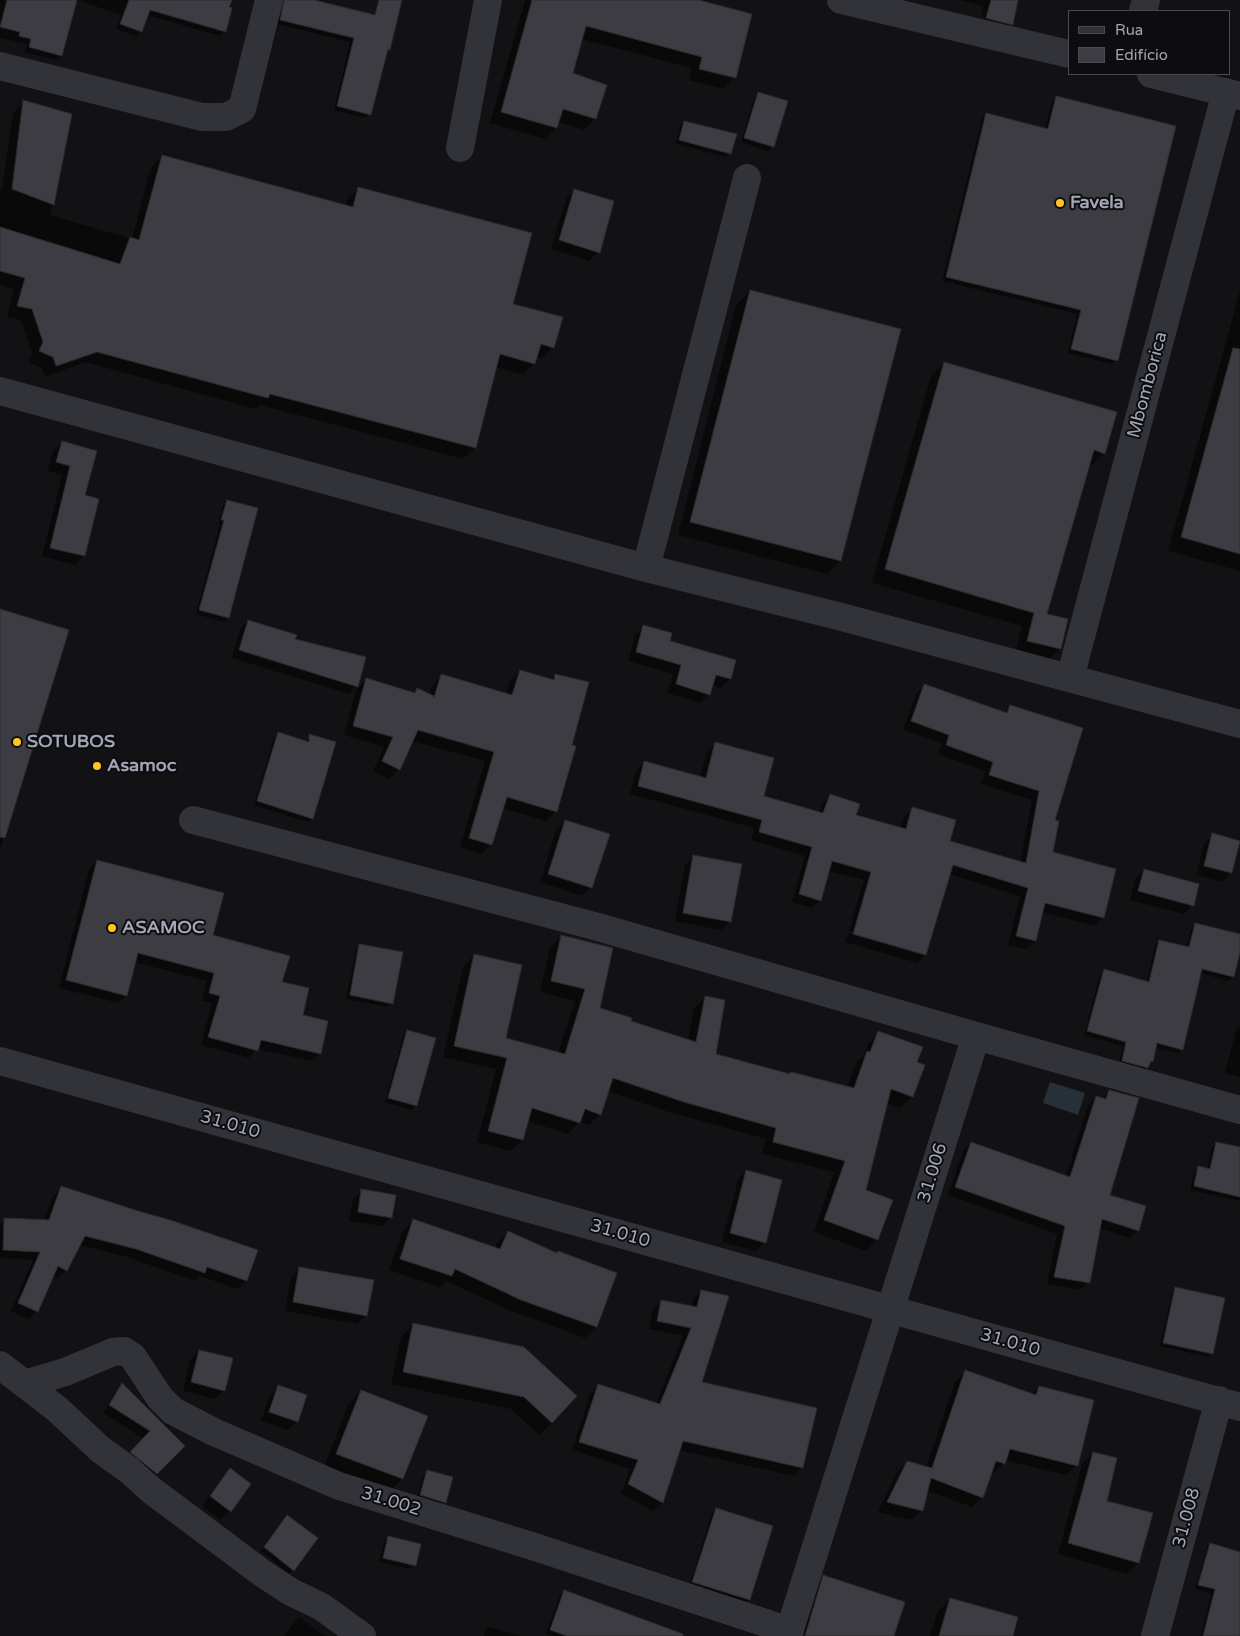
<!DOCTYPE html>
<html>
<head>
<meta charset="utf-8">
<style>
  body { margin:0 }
  #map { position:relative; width:1240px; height:1636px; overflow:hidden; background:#121214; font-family:"Varela Round",sans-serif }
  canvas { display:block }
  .legend { position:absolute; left:1068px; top:10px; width:162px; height:65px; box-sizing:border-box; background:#0d0d0f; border:1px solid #494a52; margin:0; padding:6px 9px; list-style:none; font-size:15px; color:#a2a6b6 }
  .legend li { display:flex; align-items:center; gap:10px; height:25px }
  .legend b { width:25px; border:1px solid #494a52 }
</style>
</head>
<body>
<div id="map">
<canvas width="1240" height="1636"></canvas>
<ul class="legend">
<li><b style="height:6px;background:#323339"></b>Rua</li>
<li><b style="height:14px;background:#3c3c42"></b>Edifício</li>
</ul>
</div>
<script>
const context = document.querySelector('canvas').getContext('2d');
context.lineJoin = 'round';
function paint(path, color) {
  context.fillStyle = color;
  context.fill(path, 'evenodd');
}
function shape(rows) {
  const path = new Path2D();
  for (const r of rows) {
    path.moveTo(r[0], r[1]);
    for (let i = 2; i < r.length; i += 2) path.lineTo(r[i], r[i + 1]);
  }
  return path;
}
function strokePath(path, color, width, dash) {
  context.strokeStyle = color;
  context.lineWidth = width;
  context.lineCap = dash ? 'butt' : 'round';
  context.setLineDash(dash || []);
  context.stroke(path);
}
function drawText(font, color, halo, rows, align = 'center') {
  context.font = font + ' "Varela Round",sans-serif';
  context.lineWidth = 4;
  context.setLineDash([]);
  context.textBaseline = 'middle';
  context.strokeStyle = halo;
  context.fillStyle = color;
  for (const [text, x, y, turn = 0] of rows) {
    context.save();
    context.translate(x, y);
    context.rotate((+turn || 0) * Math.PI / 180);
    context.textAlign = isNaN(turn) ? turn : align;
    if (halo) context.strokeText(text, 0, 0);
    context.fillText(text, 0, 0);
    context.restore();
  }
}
const water = shape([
  [1050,1082,1085,1093,1078,1115,1043,1103]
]);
const shadow = shape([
  [0,0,75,0,61,56,56,60,25,52,27,44,0,38],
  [77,0,231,0,228,8,225,31,220,36,147,15,141,31,136,36,116,29,121,15],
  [279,0,309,0,389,49,386,52,370,114,366,118,334,110,350,42,277,24],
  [525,0,683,0,750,15,734,78,723,89,689,80,692,68,581,39,571,74,606,86,595,119,584,130,558,122,556,128,545,139,490,123],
  [960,0,1017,0,1012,24,1003,33,978,27,980,18,1007,25,1007,22,981,16,983,6],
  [758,94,773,146,768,151,741,142,754,98],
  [1056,97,1117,360,1112,364,1068,353,1077,314,942,281,982,119,986,114,1045,129,1052,101],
  [24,102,71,115,50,215,132,239,151,167,162,156,345,206,347,200,358,188,512,304,553,347,542,358,536,357,534,363,523,375,495,367,475,448,463,459,260,405,256,409,85,362,45,377,42,368,29,362,32,353,21,320,7,317,14,289,0,285,0,189,2,189,13,113],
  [684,122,730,153,726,157,676,144,680,126],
  [574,190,598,252,589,261,551,249,566,199],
  [750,291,899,330,840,561,827,574,678,535,736,305],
  [1240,291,1240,571,1168,551],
  [944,363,1104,453,1090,467,1088,466,1046,615,1060,648,1047,662,1015,654,1022,626,872,583,931,376],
  [62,442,84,496,98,500,84,556,75,565,42,556,62,475,48,471,53,451],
  [227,501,228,618,224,622,196,614,220,524,218,524,223,505],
  [0,610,67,631,0,851],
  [248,621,356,686,349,694,232,658,240,629],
  [644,626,730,679,721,688,712,685,709,694,700,703,667,693,673,674,628,661,635,635],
  [520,672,550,681,556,675,556,811,546,821,502,808,491,844,481,854,460,847,485,761,412,741,399,769,389,779,373,771,384,747,344,735,356,690,366,680,413,693,417,690,429,695,431,686,441,676,506,695,510,681],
  [924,686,1004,713,1010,707,1053,821,1052,853,1103,917,1095,926,1042,912,1035,941,1026,949,1008,945,1020,896,949,874,925,955,917,963,845,942,848,933,922,955,922,953,849,931,864,880,828,871,820,900,812,908,792,902,805,856,751,840,754,828,630,794,636,771,644,763,700,777,707,752,715,744,763,797,819,813,822,804,830,795,855,816,900,829,904,817,912,809,949,841,1020,863,1032,800,981,784,985,771,938,754,942,743,903,730,916,694],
  [278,733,306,742,310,736,312,818,308,822,254,805,274,737],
  [565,821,591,887,582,896,540,882,556,830],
  [1213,835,1239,842,1230,873,1222,882,1196,875,1204,844],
  [694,856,730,921,721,930,675,921,685,865],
  [97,861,281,983,320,1053,312,1061,257,1049,249,1058,201,1045,212,1003,202,1001,207,981,135,962,126,996,118,1003,59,988,89,869],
  [1144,870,1192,905,1184,914,1130,900,1135,879],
  [1195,925,1240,936,1240,947,1233,977,1228,981,1200,973,1182,1049,1178,1053,1155,1048,1152,1061,1143,1072,1118,1065,1123,1046,1084,1035,1100,975,1105,971,1147,982,1155,945,1159,941,1187,948,1191,929],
  [561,936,598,1009,629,1021,688,1040,694,1008,705,997,714,1055,789,1075,847,1088,856,1063,863,1057,868,1044,879,1032,916,1063,923,1066,912,1097,900,1108,887,1103,864,1191,877,1239,866,1251,814,1232,834,1172,762,1154,766,1139,672,1113,607,1091,600,1114,589,1125,579,1122,568,1134,527,1121,522,1140,511,1151,477,1142,496,1069,443,1057,463,967,474,955,504,1039,558,1053,575,1001,540,992,550,948],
  [360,946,392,1003,387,1007,346,999,356,950],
  [1240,1026,1240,1077,1225,1073,1236,1030],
  [407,1032,416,1105,412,1110,385,1102,403,1036],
  [1109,1091,1109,1196,1138,1230,1130,1238,1099,1228,1088,1282,1080,1290,1047,1284,1057,1234,948,1195,963,1151,971,1143,1066,1176,1088,1105,1096,1097,1102,1099],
  [1217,1143,1240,1148,1240,1201,1190,1190,1194,1172,1198,1168,1207,1170,1212,1147],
  [746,1171,765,1242,756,1251,722,1242,738,1180],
  [62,1188,256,1251,246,1281,238,1289,200,1276,195,1281,127,1257,79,1245,66,1270,58,1278,52,1275,37,1311,28,1319,11,1311,33,1260,0,1258,0,1224,5,1220,44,1221,53,1196],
  [362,1190,391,1217,382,1226,349,1221,353,1199],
  [413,1221,495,1249,497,1243,508,1232,557,1254,615,1274,596,1327,585,1338,509,1310,446,1281,440,1287,389,1270,402,1232],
  [300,1268,366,1315,357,1324,285,1311,291,1277],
  [1176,1289,1212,1353,1208,1357,1160,1346,1172,1293],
  [701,1291,700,1383,802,1468,794,1476,679,1450,662,1503,653,1511,621,1493,630,1469,572,1450,590,1394,598,1385,656,1404,683,1336,649,1329,653,1309,662,1301,691,1307,693,1299],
  [413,1324,523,1348,552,1423,539,1435,511,1409,391,1384,401,1337],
  [199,1351,224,1390,215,1399,183,1391,190,1360],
  [965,1372,1032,1394,1039,1387,1076,1465,1066,1475,1005,1460,1004,1463,994,1473,991,1472,982,1497,972,1507,926,1490,922,1510,911,1520,878,1512,897,1472,907,1462,926,1467,955,1382],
  [122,1385,183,1446,148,1481,124,1460,144,1439,103,1413,115,1393],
  [278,1387,297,1421,288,1430,261,1421,269,1396],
  [361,1391,426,1417,402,1479,389,1492,324,1467,348,1405],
  [1094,1453,1106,1502,1138,1563,1127,1574,1058,1554,1082,1464],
  [230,1470,250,1484,230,1511,221,1520,202,1506,222,1479],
  [428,1471,444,1502,440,1506,417,1499,423,1476],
  [716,1509,771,1527,749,1600,745,1604,689,1586,712,1513],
  [287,1516,293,1570,289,1574,261,1551],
  [388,1538,415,1565,411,1569,379,1562,384,1542],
  [1211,1544,1240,1553,1240,1636,1201,1636,1211,1594,1195,1589,1207,1548],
  [824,1577,892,1636,800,1636,817,1583],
  [564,1591,679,1636,552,1636,546,1634,560,1595],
  [950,1599,1011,1636,930,1636,937,1613],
  [299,1617,325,1636,284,1636],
  [489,1627,521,1636,484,1636,485,1631]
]);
const building = shape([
  [7,0,77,0,62,56,29,47,31,39,19,36,20,32,0,27,7,0],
  [129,0,232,0,229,7,232,8,226,32,150,10,142,32,120,24,129,0],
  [284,0,314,0,375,15,379,0,402,0,390,50,388,49,371,115,337,106,354,38,280,20,284,0],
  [532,0,699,0,752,14,736,78,699,69,702,57,586,26,573,73,607,85,596,119,563,109,557,128,501,112,532,0],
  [991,0,1018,0,1013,25,986,18,991,0],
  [758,92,788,101,774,147,744,138,758,92],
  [1056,96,1176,126,1118,361,1071,349,1081,310,946,277,986,113,1048,129,1056,96],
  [23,100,72,114,54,205,12,189,23,100],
  [684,121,737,134,731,154,679,140,684,121],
  [162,155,353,207,358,187,532,233,513,304,563,317,554,348,541,344,535,364,500,354,476,448,270,394,268,398,97,352,56,366,53,357,39,351,43,342,32,309,17,306,25,278,0,271,0,227,120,264,130,237,139,240,162,155],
  [574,189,614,201,600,253,559,240,574,189],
  [750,290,901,329,841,561,690,522,750,290],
  [1233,348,1240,349,1240,554,1181,537,1233,348],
  [944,362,1117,412,1105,454,1094,450,1047,614,1068,619,1061,649,1027,641,1034,613,885,569,944,362],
  [62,441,97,451,85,495,99,499,85,556,50,548,70,466,56,462,62,441],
  [227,500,258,508,229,618,199,610,224,520,221,520,227,500],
  [0,609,69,630,5,838,0,837,0,609],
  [248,620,297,635,295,639,366,657,358,687,239,650,248,620],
  [643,625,672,633,670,641,736,660,731,679,716,675,710,695,676,684,681,665,636,652,643,625],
  [520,670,554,680,555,674,589,682,572,745,576,746,557,812,507,797,492,845,469,838,494,752,418,730,400,770,382,761,393,737,353,726,366,678,415,693,417,688,434,696,434,698,441,674,512,695,520,670],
  [924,684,1007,713,1010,705,1083,728,1055,820,1059,821,1053,852,1116,869,1104,918,1045,903,1036,941,1016,936,1028,888,953,865,926,955,853,934,871,872,832,861,821,901,799,894,812,847,759,832,762,820,638,786,644,761,706,778,715,742,774,758,764,796,823,813,830,794,860,804,856,815,906,829,912,807,956,820,950,841,1026,863,1039,791,989,775,993,762,946,745,949,735,911,721,924,684],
  [278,732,309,742,309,734,336,742,313,819,257,801,278,732],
  [565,820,610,834,592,888,548,874,565,820],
  [1212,833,1240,841,1232,873,1204,866,1212,833],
  [693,855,742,864,731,922,683,913,693,855],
  [97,860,224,893,213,935,290,956,282,982,309,988,303,1015,328,1021,321,1054,261,1040,258,1051,208,1037,220,996,209,993,214,973,138,953,127,996,66,980,97,860],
  [1144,869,1199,884,1194,906,1138,891,1144,869],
  [1195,923,1240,934,1240,952,1234,977,1202,969,1183,1050,1157,1043,1153,1062,1151,1061,1148,1068,1122,1061,1126,1042,1087,1031,1104,969,1149,982,1159,940,1189,947,1195,923],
  [561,935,613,948,600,1008,632,1018,631,1021,696,1042,705,996,725,1000,716,1054,790,1074,791,1072,854,1088,867,1051,870,1052,878,1031,923,1047,917,1062,925,1065,913,1097,891,1089,866,1190,893,1200,878,1240,824,1220,845,1161,773,1142,776,1128,684,1102,613,1078,601,1115,585,1109,580,1123,532,1108,523,1140,488,1131,507,1058,454,1046,474,954,522,965,506,1038,565,1054,585,989,551,981,561,935],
  [359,944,403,952,393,1004,350,995,359,944],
  [407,1030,436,1038,417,1106,388,1098,407,1030],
  [1109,1090,1139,1098,1110,1195,1146,1206,1139,1231,1102,1219,1090,1283,1054,1277,1065,1226,955,1187,971,1142,1070,1177,1096,1096,1106,1099,1109,1090],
  [1216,1142,1240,1147,1240,1197,1194,1186,1198,1166,1210,1169,1216,1142],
  [746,1170,782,1180,766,1243,730,1233,746,1170],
  [61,1186,138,1211,170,1220,258,1250,247,1281,207,1267,205,1273,136,1249,85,1236,67,1271,58,1266,38,1312,18,1303,40,1252,3,1250,4,1218,49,1220,61,1186],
  [361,1189,396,1195,392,1218,358,1212,361,1189],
  [413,1219,500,1249,508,1231,557,1253,558,1251,617,1273,597,1327,521,1300,455,1269,452,1276,400,1259,413,1219],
  [299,1267,374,1280,367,1316,293,1302,299,1267],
  [1175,1287,1225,1298,1213,1354,1163,1343,1175,1287],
  [701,1290,729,1296,702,1382,817,1408,803,1468,683,1441,663,1503,628,1484,638,1460,579,1442,598,1384,660,1404,691,1328,657,1321,661,1300,697,1307,701,1290],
  [413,1323,524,1347,577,1396,552,1423,524,1397,403,1372,413,1323],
  [199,1350,233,1358,225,1391,191,1382,199,1350],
  [965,1370,1036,1395,1039,1386,1094,1400,1078,1466,1010,1449,1005,1464,996,1461,983,1498,931,1478,923,1511,887,1502,907,1461,932,1468,965,1370],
  [122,1383,185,1446,157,1474,130,1452,150,1431,109,1405,122,1383],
  [278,1385,307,1395,298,1422,269,1412,278,1385],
  [361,1390,428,1416,403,1479,336,1454,361,1390],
  [1093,1452,1117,1458,1107,1501,1153,1513,1139,1563,1068,1543,1093,1452],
  [230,1468,251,1484,231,1512,210,1496,230,1468],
  [427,1470,453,1477,446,1503,420,1495,427,1470],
  [716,1508,773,1526,750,1600,692,1582,716,1508],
  [287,1515,318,1538,294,1571,264,1547,287,1515],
  [388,1536,421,1544,416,1566,383,1558,388,1536],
  [1210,1543,1240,1552,1240,1636,1203,1636,1215,1589,1198,1585,1210,1543],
  [823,1575,905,1602,894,1636,805,1636,823,1575],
  [564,1590,683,1634,683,1636,567,1636,550,1630,564,1590],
  [950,1598,1018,1617,1013,1636,939,1636,950,1598]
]);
const street = shape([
  [841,0,1069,54],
  [1143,11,1146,0],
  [0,66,202,117,226,117,242,109,269,0],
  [1151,74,1240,96],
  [460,148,488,0],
  [0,391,646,568,838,616,1240,724],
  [646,568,747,178],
  [1070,678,1226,92],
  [193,820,598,927,976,1036,1240,1110],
  [0,1061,1240,1407],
  [0,1365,57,1409,101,1450,129,1470,151,1490,222,1543,262,1573,291,1592,322,1607,362,1636],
  [25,1384,65,1372,113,1352,124,1351,133,1357,160,1398,173,1411,214,1432,339,1486,535,1547,790,1631],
  [788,1636,976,1036],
  [1155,1636,1219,1400]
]);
const markers = [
  [1060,203,5,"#ffc71e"],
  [17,742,5,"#ffc71e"],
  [97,766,5,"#ffc71e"],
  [112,928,5,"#ffc71e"]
];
const poiNames = [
  ["Favela",1070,203],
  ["SOTUBOS",27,742],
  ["Asamoc",107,766],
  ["ASAMOC",122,928]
];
const streetNames = [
  ["Mbomborica",1148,385,-75],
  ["31.010",230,1125,16],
  ["31.006",933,1173,-73],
  ["31.010",620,1234,16],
  ["31.010",1010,1343,16],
  ["31.002",391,1502,17],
  ["31.008",1187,1518,-75]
];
paint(water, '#272f38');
paint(shadow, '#0007');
paint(building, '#3c3c42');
strokePath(building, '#2c2c30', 1);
strokePath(street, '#323339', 28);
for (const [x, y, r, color] of markers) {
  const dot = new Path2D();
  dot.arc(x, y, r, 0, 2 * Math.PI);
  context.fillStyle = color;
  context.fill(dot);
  strokePath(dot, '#0d0d0f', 2);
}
drawText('bold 18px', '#a2a6b6', '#0d0d0f', poiNames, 'left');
drawText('18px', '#a2a6b6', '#0d0d0f', streetNames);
</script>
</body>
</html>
